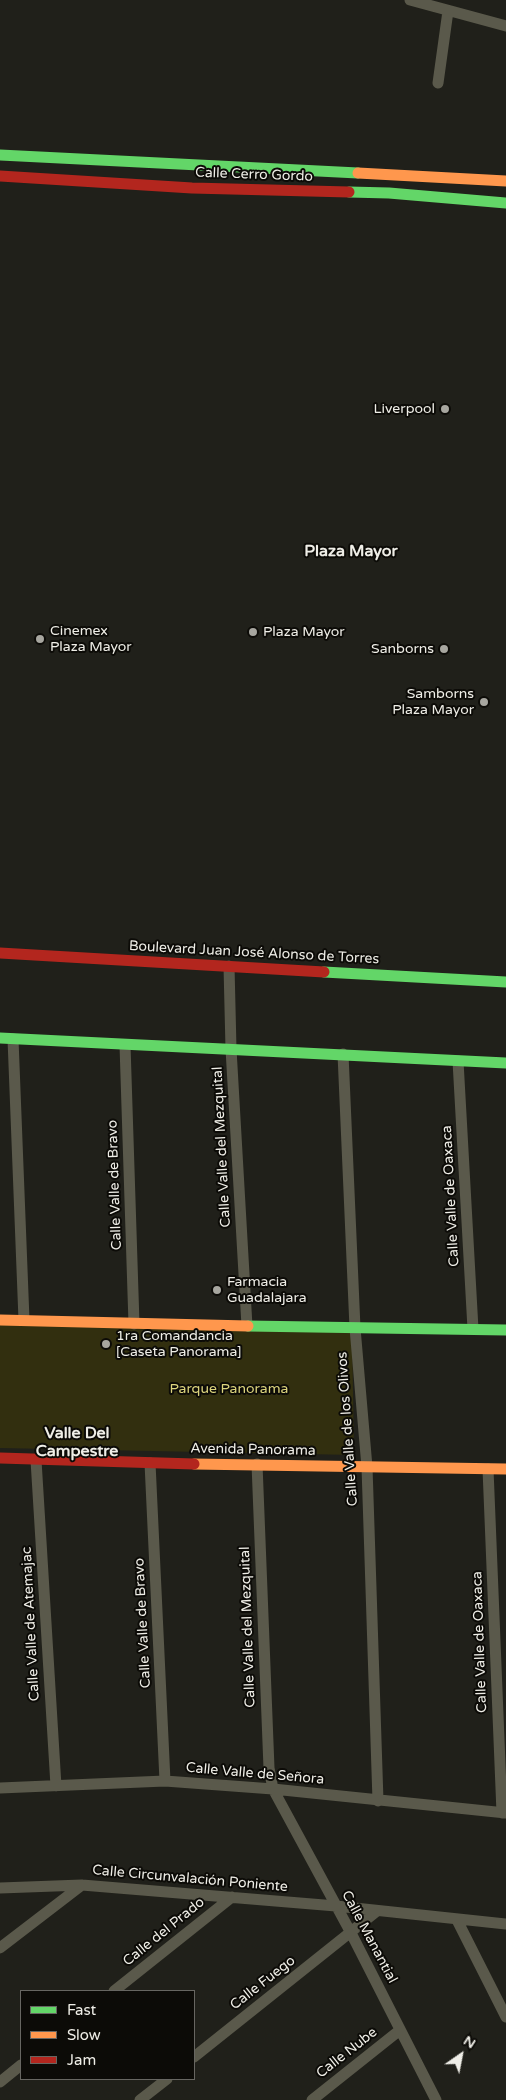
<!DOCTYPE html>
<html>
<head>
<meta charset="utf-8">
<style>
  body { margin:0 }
  #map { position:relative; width:506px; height:2100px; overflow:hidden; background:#20201a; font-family:"Varela Round",sans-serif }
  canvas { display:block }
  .legend { position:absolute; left:20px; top:1990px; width:175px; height:90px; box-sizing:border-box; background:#0c0b07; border:1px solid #676661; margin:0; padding:6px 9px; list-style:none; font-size:15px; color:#efeee7 }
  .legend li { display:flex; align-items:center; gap:10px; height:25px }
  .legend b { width:25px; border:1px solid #676661 }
  .north { position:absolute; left:436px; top:2030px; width:50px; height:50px; -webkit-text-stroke:4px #0c0b07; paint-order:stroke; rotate:33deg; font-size:14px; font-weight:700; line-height:20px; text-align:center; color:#efeee7 }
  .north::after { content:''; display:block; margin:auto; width:18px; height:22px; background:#efeee7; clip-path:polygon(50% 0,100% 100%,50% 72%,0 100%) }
</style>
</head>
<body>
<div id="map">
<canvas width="506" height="2100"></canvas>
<ul class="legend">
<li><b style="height:6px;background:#63d668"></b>Fast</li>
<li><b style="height:6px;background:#ff974d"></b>Slow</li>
<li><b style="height:6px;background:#b3261e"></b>Jam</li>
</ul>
<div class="north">N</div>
</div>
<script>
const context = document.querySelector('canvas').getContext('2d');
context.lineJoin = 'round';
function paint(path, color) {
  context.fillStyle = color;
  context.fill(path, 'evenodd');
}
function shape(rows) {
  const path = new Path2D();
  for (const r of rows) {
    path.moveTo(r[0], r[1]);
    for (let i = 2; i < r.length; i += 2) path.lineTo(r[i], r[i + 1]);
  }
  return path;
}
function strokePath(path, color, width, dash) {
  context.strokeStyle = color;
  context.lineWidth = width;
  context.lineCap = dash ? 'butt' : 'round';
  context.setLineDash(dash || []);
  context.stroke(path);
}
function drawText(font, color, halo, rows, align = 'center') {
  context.font = font + ' "Varela Round",sans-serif';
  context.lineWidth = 4;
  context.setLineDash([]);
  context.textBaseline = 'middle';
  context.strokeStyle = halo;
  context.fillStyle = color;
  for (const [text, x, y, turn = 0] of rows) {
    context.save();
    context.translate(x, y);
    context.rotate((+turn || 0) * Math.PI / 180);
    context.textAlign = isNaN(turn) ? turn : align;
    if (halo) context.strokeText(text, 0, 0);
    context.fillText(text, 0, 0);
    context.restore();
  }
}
const green = shape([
  [0,1322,352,1331,354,1455,0,1448]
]);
const street = shape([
  [410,0,506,26],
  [438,83,448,11],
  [229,966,231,1049,247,1326],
  [13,1039,24,1320],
  [125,1045,134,1324],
  [343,1054,355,1328,367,1467,378,1801],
  [458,1061,473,1329],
  [36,1460,56,1786],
  [150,1463,165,1781],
  [257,1464,269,1768,273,1789,351,1933,436,2100],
  [488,1469,502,1813],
  [0,1788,165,1781,273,1789,506,1813],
  [0,1888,82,1885,336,1906,506,1924],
  [457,1920,506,2017],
  [0,1948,82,1885],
  [114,1991,232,1897],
  [194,2057,377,1911],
  [0,2082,21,2065],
  [140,2100,167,2079],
  [312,2100,400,2030]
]);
const fast = shape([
  [0,155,358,173],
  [349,192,389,193,506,203],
  [324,972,506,982],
  [0,1038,506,1063],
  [248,1326,506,1330]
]);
const slow = shape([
  [358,173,506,181],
  [0,1320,248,1326],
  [194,1464,506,1469]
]);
const jam = shape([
  [0,176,192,188,349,192],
  [0,953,324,972],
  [0,1458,194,1464]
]);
const markers = [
  [445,409,5,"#a7a69f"],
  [253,632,5,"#a7a69f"],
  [40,639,5,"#a7a69f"],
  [444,649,5,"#a7a69f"],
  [484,702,5,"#a7a69f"],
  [217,1290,5,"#a7a69f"],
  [106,1344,5,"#a7a69f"]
];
const streetNames = [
  ["Calle Cerro Gordo",254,175,2],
  ["Boulevard Juan José Alonso de Torres",254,953,3],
  ["Calle Valle del Mezquital",222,1147,-93],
  ["Calle Valle de Bravo",115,1185,-92],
  ["Calle Valle de Oaxaca",451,1196,-93],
  ["Calle Valle de los Olivos",348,1429,-94],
  ["Avenida Panorama",253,1450,1],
  ["Calle Valle de Bravo",143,1623,-93],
  ["Calle Valle de Atemajac",31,1624,-93],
  ["Calle Valle del Mezquital",248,1627,-92],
  ["Calle Valle de Oaxaca",480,1642,-92],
  ["Calle Valle de Señora",255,1774,5],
  ["Calle Circunvalación Poniente",190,1879,5],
  ["Calle del Prado",164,1932,-39],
  ["Calle Manantial",369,1937,62],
  ["Calle Fuego",263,1983,-38],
  ["Calle Nube",347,2053,-38]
];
const poiNames = [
  ["Liverpool",435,409,"right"],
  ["Cinemex",50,631],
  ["Plaza Mayor",50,647],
  ["Plaza Mayor",263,632],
  ["Sanborns",434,649,"right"],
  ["Samborns",474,694,"right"],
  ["Plaza Mayor",474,710,"right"],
  ["Farmacia",227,1282],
  ["Guadalajara",227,1298],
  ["1ra Comandancia",116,1336],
  ["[Caseta Panorama]",116,1352]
];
const parkNames = [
  ["Parque Panorama",229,1389]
];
const quarterNames = [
  ["Plaza Mayor",351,552],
  ["Valle Del",77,1434],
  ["Campestre",77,1452]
];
paint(green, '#322f0f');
strokePath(street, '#5a594b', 11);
strokePath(fast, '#63d668', 11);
strokePath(slow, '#ff974d', 11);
strokePath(jam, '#b3261e', 11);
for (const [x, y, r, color] of markers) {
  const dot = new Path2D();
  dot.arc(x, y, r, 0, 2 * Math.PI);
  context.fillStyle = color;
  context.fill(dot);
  strokePath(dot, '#0c0b07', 2);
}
drawText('14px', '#efeee7', '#0c0b07', streetNames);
drawText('14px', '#efeee7', '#0c0b07', poiNames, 'left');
drawText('14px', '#dcd47d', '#0c0b07', parkNames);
drawText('bold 16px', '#efeee7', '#0c0b07', quarterNames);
</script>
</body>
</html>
